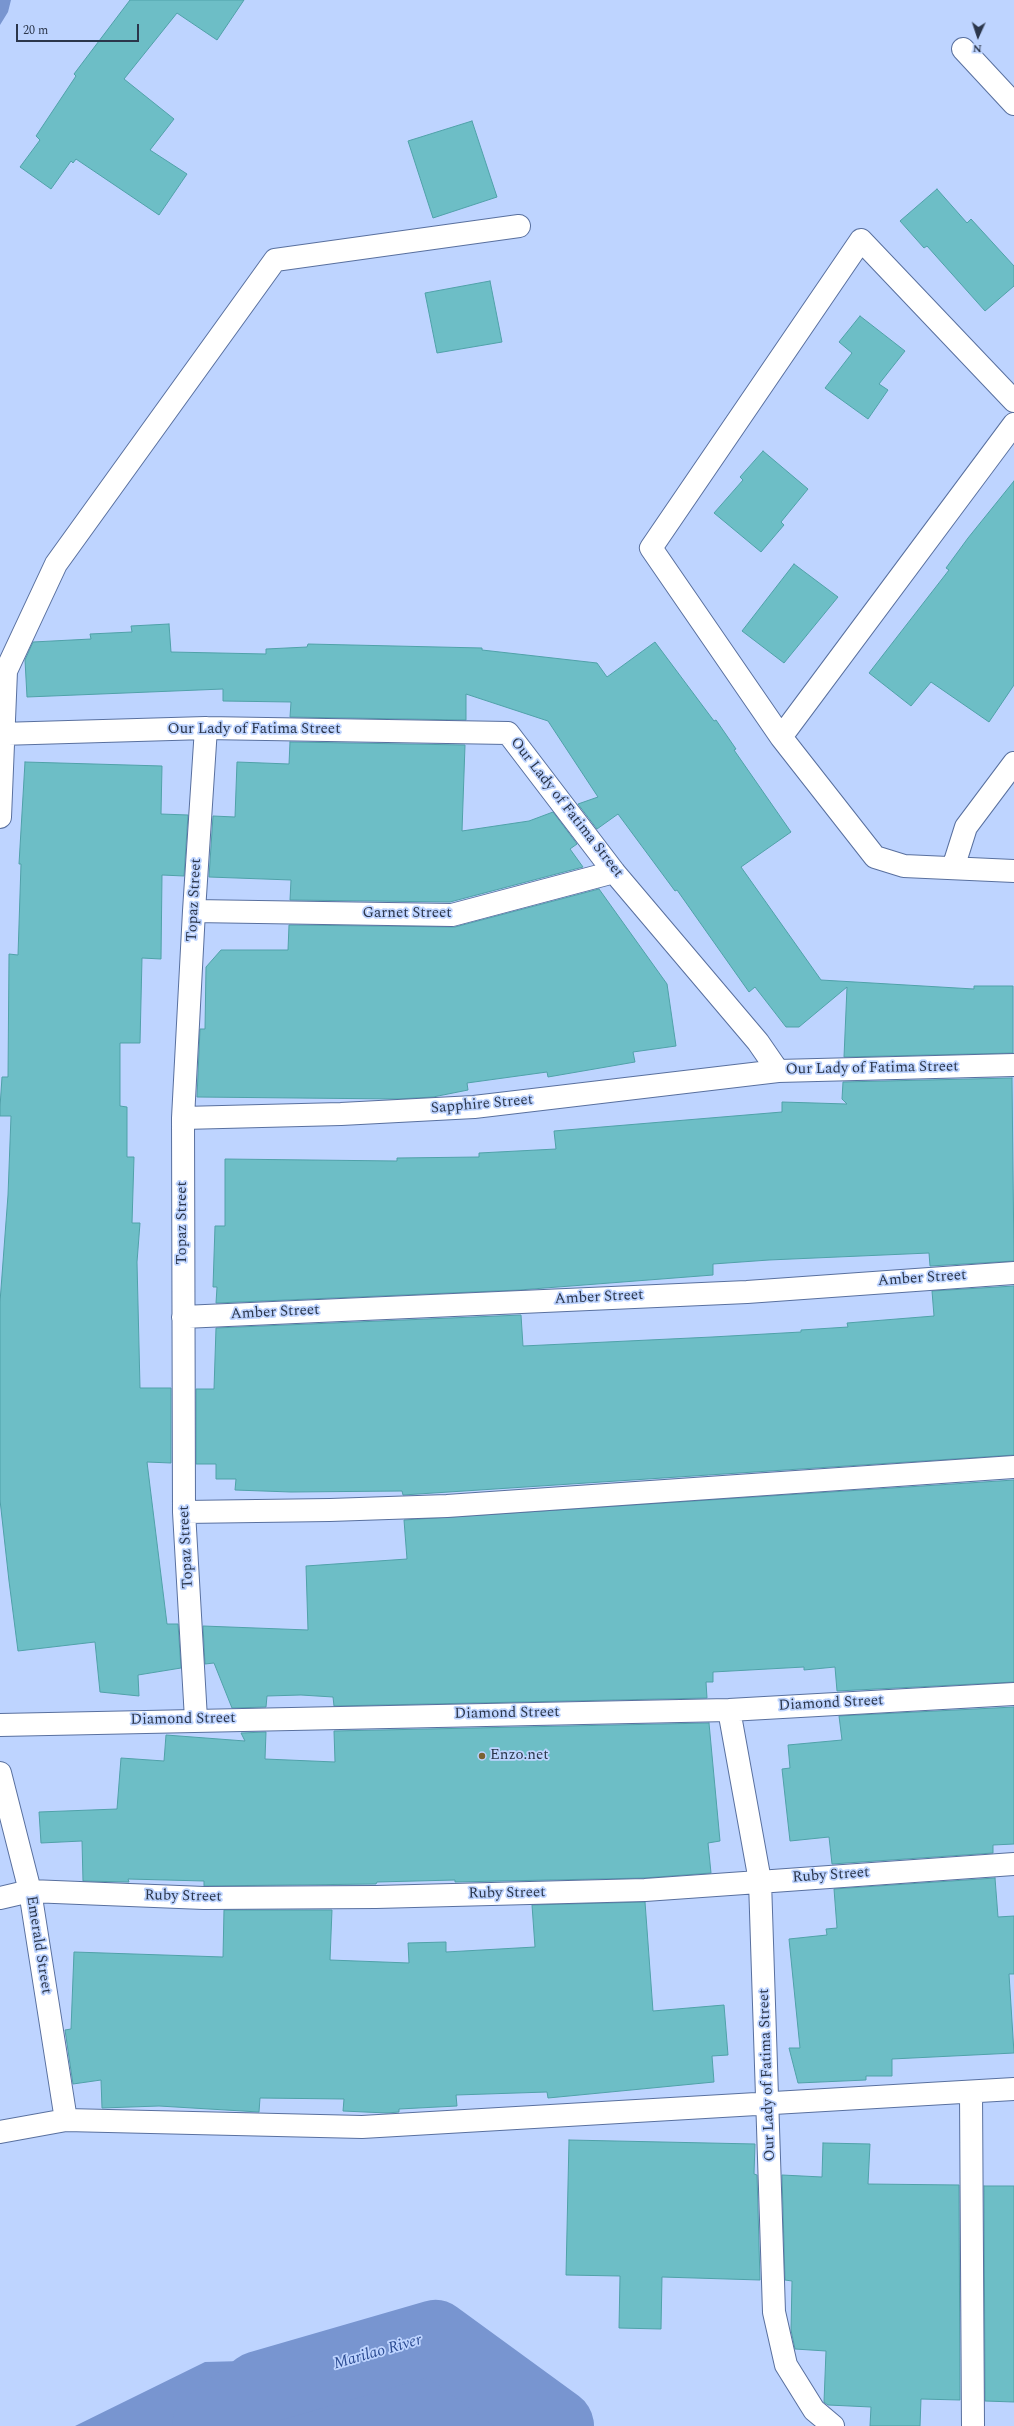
<!DOCTYPE html>
<html>
<head>
<meta charset="utf-8">
<style>
  body { margin:0 }
  #map { position:relative; width:1014px; height:2426px; overflow:hidden; background:#bed4ff; font-family:Spectral,serif }
  canvas { display:block }
  .north { position:absolute; left:958px; top:16px; width:40px; height:40px; -webkit-text-stroke:3px #bed4ff; paint-order:stroke; rotate:183deg; font-size:11px; font-weight:700; line-height:16px; text-align:center; color:#2b364b }
  .north::after { content:''; display:block; margin:auto; width:14px; height:18px; background:#2b364b; clip-path:polygon(50% 0,100% 100%,50% 72%,0 100%) }
  .scale { position:absolute; left:16px; top:24px; width:123px; height:18px; box-sizing:border-box; border:2px solid #2b364b; border-top:0; padding-left:5px; font-size:12px; line-height:14px; white-space:nowrap; color:#2b364b; -webkit-text-stroke:3px #bed4ff; paint-order:stroke }
</style>
</head>
<body>
<div id="map">
<canvas width="1014" height="2426"></canvas>
<div class="north">N</div>
<div class="scale">20 m</div>
</div>
<script>
const context = document.querySelector('canvas').getContext('2d');
context.lineJoin = 'round';
function paint(path, color) {
  context.fillStyle = color;
  context.fill(path, 'evenodd');
}
function shape(rows) {
  const path = new Path2D();
  for (const r of rows) {
    path.moveTo(r[0], r[1]);
    for (let i = 2; i < r.length; i += 2) path.lineTo(r[i], r[i + 1]);
  }
  return path;
}
function strokePath(path, color, width, dash) {
  context.strokeStyle = color;
  context.lineWidth = width;
  context.lineCap = dash ? 'butt' : 'round';
  context.setLineDash(dash || []);
  context.stroke(path);
}
function drawText(font, color, halo, rows, align = 'center') {
  context.font = font + ' Spectral,serif';
  context.lineWidth = 3.5;
  context.setLineDash([]);
  context.textBaseline = 'middle';
  context.strokeStyle = halo;
  context.fillStyle = color;
  for (const [text, x, y, turn = 0] of rows) {
    context.save();
    context.translate(x, y);
    context.rotate((+turn || 0) * Math.PI / 180);
    context.textAlign = isNaN(turn) ? turn : align;
    if (halo) context.strokeText(text, 0, 0);
    context.fillText(text, 0, 0);
    context.restore();
  }
}
const water = shape([
  [0,0,11,0,8,12,0,25],
  [468,2355,588,2426,75,2426,205,2362]
]);
const river = shape([
  [209,2426,259,2388,435,2337,557,2426]
]);
const building = shape([
  [130,0,244,0,217,40,177,13,124,79,174,119,150,150,187,174,159,215,76,159,73,163,71,161,51,189,20,167,40,140,36,136,76,76,74,74,130,0],
  [472,121,497,197,433,218,408,141,472,121],
  [937,189,967,223,971,219,1014,266,1014,286,985,311,927,246,924,248,900,221,937,189],
  [490,281,502,342,437,353,425,293,490,281],
  [860,316,905,351,879,384,888,390,868,419,825,388,852,353,839,342,860,316],
  [763,451,808,489,781,522,784,525,761,552,714,513,743,480,740,477,763,451],
  [1014,481,1014,685,989,722,931,682,911,706,869,673,949,570,946,568,968,538,1014,481],
  [794,564,838,597,784,663,742,631,794,564],
  [169,624,171,652,266,654,266,649,307,647,308,644,482,648,482,650,597,663,607,677,655,642,714,721,716,720,736,749,734,750,791,832,741,867,821,980,974,989,974,986,1013,986,1013,1053,844,1057,847,987,799,1027,786,1027,755,987,749,992,677,890,675,891,618,814,597,829,578,804,598,797,548,721,466,694,466,720,290,717,291,702,223,701,223,689,27,697,25,660,33,642,91,639,90,634,132,632,131,626,169,624],
  [290,742,465,745,462,831,529,821,553,812,577,844,570,849,583,867,450,902,290,900,291,880,209,877,213,816,235,817,237,762,289,764,290,742],
  [25,762,162,766,161,814,188,815,184,876,162,875,161,959,142,958,140,1043,120,1043,120,1106,127,1107,127,1157,134,1157,132,1223,140,1223,137,1262,140,1388,171,1388,171,1463,147,1462,167,1624,178,1624,181,1668,138,1675,139,1696,100,1692,95,1642,18,1651,9,1581,0,1500,0,1302,8,1195,11,1116,0,1116,0,1107,2,1077,8,1077,9,954,18,955,21,864,19,864,25,762],
  [599,889,667,984,676,1046,633,1052,635,1062,548,1077,547,1072,467,1083,468,1090,433,1097,397,1099,197,1097,200,1029,205,1029,206,967,221,950,288,950,289,925,455,927,599,889],
  [1012,1078,1014,1261,930,1266,929,1253,769,1260,713,1264,713,1275,519,1290,216,1303,217,1287,213,1287,215,1226,225,1226,225,1159,397,1161,397,1158,479,1157,479,1153,556,1149,554,1131,782,1112,782,1102,847,1104,842,1099,843,1082,1012,1078],
  [1014,1286,1014,1455,403,1495,402,1491,291,1492,235,1490,236,1479,216,1479,216,1464,196,1464,196,1389,214,1389,216,1328,521,1315,523,1346,712,1337,801,1332,801,1330,848,1327,847,1323,934,1316,932,1291,1014,1286],
  [1014,1480,1014,1682,837,1691,835,1667,804,1670,804,1667,713,1672,713,1682,706,1682,707,1698,334,1706,333,1697,301,1695,267,1696,266,1707,232,1708,214,1663,205,1664,203,1626,308,1630,306,1566,407,1559,404,1520,1014,1480],
  [1014,1707,1014,1844,993,1845,993,1853,832,1864,829,1837,790,1841,782,1769,790,1768,788,1745,842,1740,839,1716,1014,1707],
  [709,1723,720,1841,708,1843,711,1873,644,1878,455,1882,455,1880,377,1882,376,1884,204,1886,204,1881,128,1879,129,1882,83,1881,82,1841,41,1843,39,1812,117,1809,121,1758,164,1761,166,1735,245,1741,241,1733,266,1732,265,1759,335,1762,334,1731,709,1723],
  [995,1878,998,1917,1014,1916,1014,1974,1009,1974,1014,2053,892,2059,892,2076,866,2076,866,2080,798,2083,789,2048,800,2048,789,1939,827,1935,826,1929,837,1928,834,1889,995,1878],
  [645,1902,653,2011,724,2005,728,2055,712,2056,714,2082,548,2098,547,2092,456,2095,457,2106,399,2109,399,2112,387,2113,343,2111,344,2099,260,2098,259,2112,159,2106,102,2108,101,2080,73,2084,65,2030,71,2029,74,1952,223,1957,224,1910,332,1910,330,1960,409,1963,408,1943,446,1942,446,1952,535,1947,532,1905,645,1902],
  [569,2140,755,2144,754,2174,757,2175,760,2280,662,2277,661,2329,619,2328,620,2276,566,2275,569,2140],
  [823,2143,870,2144,868,2184,959,2185,960,2400,921,2399,920,2426,870,2426,871,2407,828,2405,824,2402,826,2351,795,2349,791,2330,792,2281,785,2280,782,2175,822,2177,823,2143],
  [984,2186,1014,2186,1014,2402,985,2401,984,2186]
]);
const street = shape([
  [963,49,1014,104],
  [1014,401,861,240,651,548,781,737,875,857,904,866,1014,871],
  [0,734,206,728,508,733,614,872,758,1042,778,1071],
  [781,737,1014,424],
  [0,817,6,671,56,564,275,260,519,226],
  [953,868,966,827,1014,763],
  [194,911,452,915,614,872],
  [183,1118,341,1114,474,1107,778,1071,1014,1065],
  [183,1317,747,1292,1014,1273],
  [184,1512,330,1510,447,1506,1014,1467],
  [729,1710,760,1881,774,2312,786,2365,814,2410,833,2426],
  [196,1719,184,1512,183,1118,194,911,206,728],
  [0,1725,729,1710,1014,1694],
  [0,1773,30,1891,66,2120],
  [0,1898,30,1891,204,1898,376,1897,645,1890,1014,1864],
  [971,2092,973,2426],
  [0,2132,66,2120,362,2127,1014,2089]
]);
const markers = [
  [482,1756,4,"#7a6333"]
];
const streetNames = [
  ["Our Lady of Fatima Street",254,730],
  ["Our Lady of Fatima Street",566,808,52],
  ["Topaz Street",195,900,-87],
  ["Garnet Street",407,914],
  ["Our Lady of Fatima Street",872,1069,-1],
  ["Sapphire Street",482,1105,-5],
  ["Topaz Street",183,1223,-90],
  ["Amber Street",922,1279,-4],
  ["Amber Street",599,1298,-3],
  ["Amber Street",275,1313,-3],
  ["Topaz Street",187,1547,-93],
  ["Diamond Street",831,1704,-3],
  ["Diamond Street",507,1714,-1],
  ["Diamond Street",183,1720,-1],
  ["Ruby Street",831,1876,-4],
  ["Ruby Street",507,1894,-1],
  ["Ruby Street",183,1897,1],
  ["Emerald Street",38,1945,81],
  ["Our Lady of Fatima Street",768,2075,-92]
];
const poiNames = [
  ["Enzo.net",490,1756]
];
const waterNames = [
  ["Marilao River",378,2353,-16]
];
paint(water, '#7895d0');
strokePath(river, '#7895d0', 74);
paint(building, '#6dbec6');
strokePath(building, '#50a1a9', 1);
strokePath(street, '#59709f', 24);
strokePath(street, '#fff', 22);
for (const [x, y, r, color] of markers) {
  const dot = new Path2D();
  dot.arc(x, y, r, 0, 2 * Math.PI);
  context.fillStyle = color;
  context.fill(dot);
  strokePath(dot, '#bed4ff', 1.5);
}
drawText('15px', '#2b364b', '#bed4ff', streetNames);
drawText('15px', '#2b364b', '#bed4ff', poiNames, 'left');
drawText('italic 16px', '#2c4c93', '#bed4ff', waterNames);
</script>
</body>
</html>
